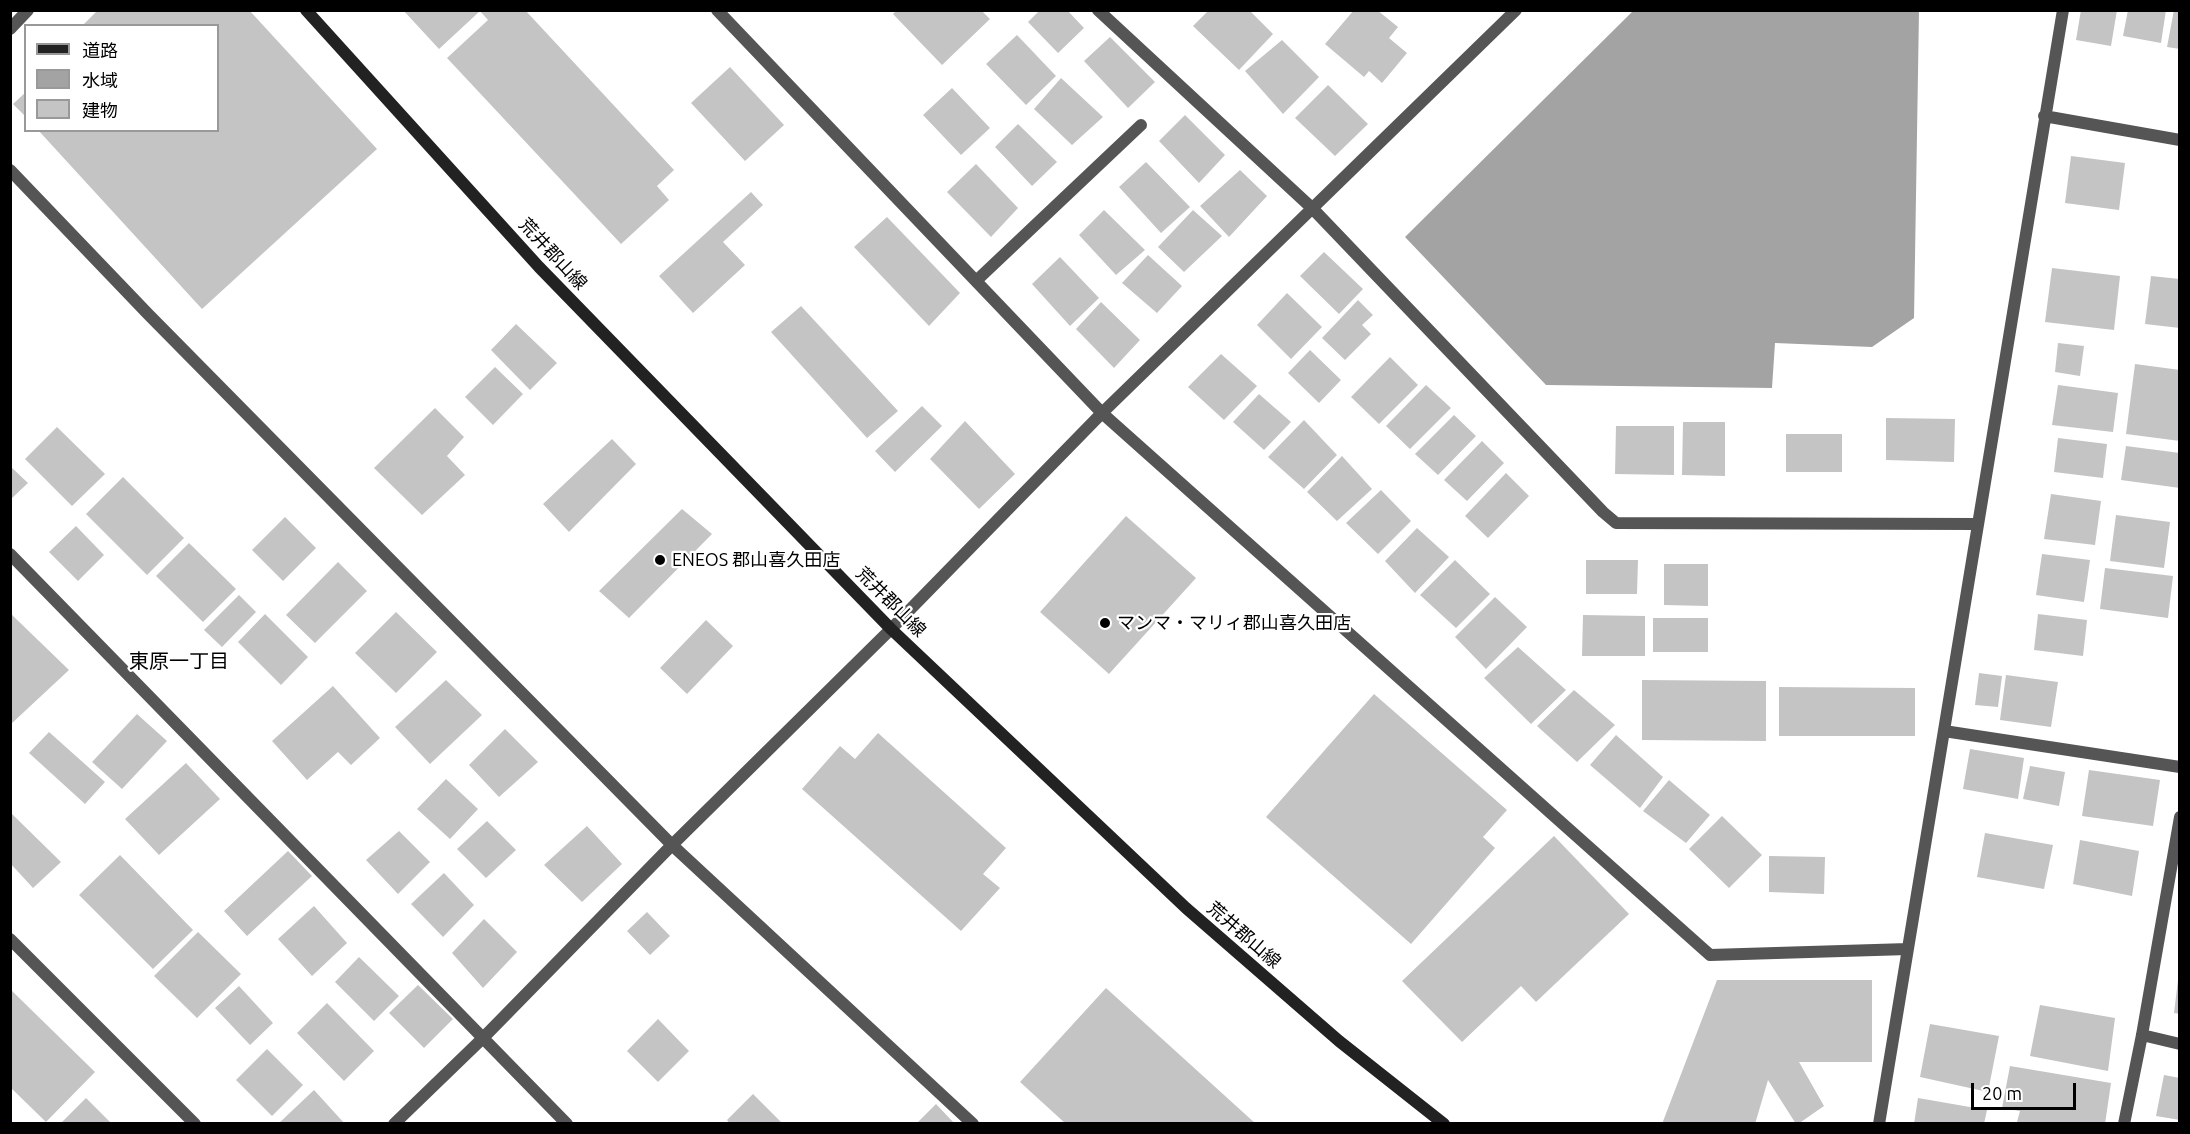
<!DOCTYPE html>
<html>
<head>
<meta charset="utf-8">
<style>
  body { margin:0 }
  #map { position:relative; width:2190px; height:1134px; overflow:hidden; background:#fff; font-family:Ubuntu,"Noto Sans JP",sans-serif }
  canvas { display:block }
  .frame { position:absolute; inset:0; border:12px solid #000; pointer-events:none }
  .legend { position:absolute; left:24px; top:24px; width:195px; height:108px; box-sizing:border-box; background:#fff; border:2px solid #999; margin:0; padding:8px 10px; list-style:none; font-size:18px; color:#000 }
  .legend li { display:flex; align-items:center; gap:12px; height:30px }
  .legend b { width:30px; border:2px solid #999 }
  .scale { position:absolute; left:1971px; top:1083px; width:105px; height:27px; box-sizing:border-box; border:3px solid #000; border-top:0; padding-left:8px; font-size:18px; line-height:21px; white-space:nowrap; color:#000; -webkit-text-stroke:4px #fff; paint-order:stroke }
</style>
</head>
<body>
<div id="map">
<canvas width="2190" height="1134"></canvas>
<div class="frame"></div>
<ul class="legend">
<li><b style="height:8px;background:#222"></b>道路</li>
<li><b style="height:16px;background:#a3a3a3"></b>水域</li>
<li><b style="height:16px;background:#c4c4c4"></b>建物</li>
</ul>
<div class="scale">20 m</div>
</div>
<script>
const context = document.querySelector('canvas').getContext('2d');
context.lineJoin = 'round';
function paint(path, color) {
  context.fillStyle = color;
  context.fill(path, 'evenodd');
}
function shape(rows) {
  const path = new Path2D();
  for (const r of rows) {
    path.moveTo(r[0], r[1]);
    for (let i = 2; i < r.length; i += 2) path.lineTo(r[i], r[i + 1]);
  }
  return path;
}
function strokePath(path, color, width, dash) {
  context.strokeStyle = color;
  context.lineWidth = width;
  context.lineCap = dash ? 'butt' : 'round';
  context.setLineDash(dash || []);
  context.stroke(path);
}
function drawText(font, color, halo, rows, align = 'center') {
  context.font = font + ' Ubuntu,"Noto Sans JP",sans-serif';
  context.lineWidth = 4.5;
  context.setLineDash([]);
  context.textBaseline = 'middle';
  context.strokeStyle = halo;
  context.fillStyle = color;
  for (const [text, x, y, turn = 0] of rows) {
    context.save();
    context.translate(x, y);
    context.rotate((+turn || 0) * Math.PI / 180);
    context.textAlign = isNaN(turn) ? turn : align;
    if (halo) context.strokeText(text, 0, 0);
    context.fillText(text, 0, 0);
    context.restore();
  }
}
const water = shape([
  [1633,11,1919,11,1914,318,1872,347,1775,343,1772,388,1546,385,1405,237]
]);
const building = shape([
  [98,10,249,10,377,149,202,309,38,130,218,130,218,26,82,26],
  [403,10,525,10,674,170,657,186,669,200,621,244,447,58,488,20,480,11,439,49],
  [897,10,981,10,990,19,942,65,893,14],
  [1040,10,1067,10,1084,28,1058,53,1028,22],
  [1209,10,1249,10,1273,34,1239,70,1193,26],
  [1354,10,1377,10,1398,27,1389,38,1407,53,1382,83,1369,71,1364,77,1325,44],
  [2081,10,2117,10,2111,46,2076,40],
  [2128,10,2166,10,2161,43,2123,36],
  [2174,10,2180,10,2180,49,2167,47],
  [1017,35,1056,76,1026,105,986,64],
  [1110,37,1155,82,1128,108,1084,61],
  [1282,40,1319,77,1283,114,1245,71],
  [730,67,784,125,745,161,691,103],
  [1061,78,1103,117,1072,145,1034,109],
  [1328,85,1368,124,1335,156,1295,118],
  [952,88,990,128,961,155,923,115],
  [26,92,26,117,13,104],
  [1185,115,1225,155,1199,183,1159,141],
  [1018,124,1057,162,1032,186,995,147],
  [2071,156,2125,163,2119,210,2065,203],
  [1146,162,1190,207,1161,233,1119,187],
  [976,164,1018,208,991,237,947,192],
  [1240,170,1267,196,1229,237,1200,206],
  [751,192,763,205,723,242,745,265,693,313,659,276],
  [1104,210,1145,250,1116,275,1079,235],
  [1193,210,1222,236,1184,272,1158,247],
  [887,217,960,293,929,326,854,247],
  [1324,252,1363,289,1339,314,1300,276],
  [1148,255,1182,286,1157,313,1122,283],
  [1060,257,1099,298,1070,326,1032,284],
  [2052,268,2120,276,2114,330,2045,322],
  [2151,276,2180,279,2180,328,2145,324],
  [1287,293,1322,327,1291,359,1257,325],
  [1358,300,1373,315,1362,325,1371,334,1345,360,1322,338],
  [1101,302,1140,340,1114,368,1076,329],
  [801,306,898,411,867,438,771,332],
  [516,324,557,363,530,390,491,350],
  [2058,343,2084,346,2080,376,2055,372],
  [1310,350,1341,380,1319,403,1288,373],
  [1221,354,1257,386,1224,420,1188,387],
  [1390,357,1418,385,1379,424,1351,397],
  [2135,364,2180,370,2180,441,2126,434],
  [495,367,523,394,493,425,465,397],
  [1426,385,1451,408,1410,449,1386,426],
  [2058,385,2118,393,2113,432,2052,425],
  [1259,394,1291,422,1264,450,1233,422],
  [922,406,942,426,895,472,875,451],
  [435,408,464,437,447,456,465,475,422,515,374,468],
  [1454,415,1476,436,1438,475,1415,454],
  [1886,418,1955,419,1954,462,1886,460],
  [1304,420,1337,455,1304,489,1268,457],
  [965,421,1015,474,979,509,930,459],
  [1683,422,1725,422,1725,476,1682,475],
  [1616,426,1674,426,1674,475,1615,474],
  [57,427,105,474,72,506,25,459],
  [1786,434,1842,434,1842,472,1786,472],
  [2058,438,2107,444,2103,478,2054,472],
  [612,439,636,464,569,532,543,504],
  [1482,441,1504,463,1467,501,1444,480],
  [2126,446,2180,453,2180,488,2121,480],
  [1342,456,1372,489,1337,521,1307,492],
  [10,466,28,483,10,500],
  [1506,473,1529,496,1488,538,1465,516],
  [123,477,184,538,147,575,86,514],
  [1381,490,1411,521,1378,554,1346,523],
  [2051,494,2101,501,2095,545,2044,539],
  [682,509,712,534,629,618,599,591],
  [2116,515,2170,522,2164,568,2110,561],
  [1126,516,1196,578,1109,674,1040,612],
  [285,517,316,548,283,581,252,550],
  [76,526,104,555,78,581,49,552],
  [1417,528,1449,557,1415,593,1385,561],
  [189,543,236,589,203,622,156,576],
  [2042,554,2090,560,2084,602,2036,595],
  [1455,560,1490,594,1456,628,1420,595],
  [1586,560,1638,560,1637,594,1586,594],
  [338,562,367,591,315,643,286,615],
  [1664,564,1708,564,1708,606,1664,605],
  [2105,568,2173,576,2168,618,2100,609],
  [239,595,256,612,222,647,204,630],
  [1495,597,1527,627,1486,669,1455,637],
  [396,612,437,652,396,693,355,653],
  [10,613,69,670,10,725],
  [265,614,308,657,281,685,238,642],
  [2038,614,2087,620,2083,656,2034,650],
  [1583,615,1645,616,1645,656,1582,656],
  [1653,618,1708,618,1708,652,1653,652],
  [706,620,733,646,687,694,660,668],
  [1518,647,1566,690,1531,724,1484,678],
  [1979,673,2002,676,1998,707,1975,705],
  [2006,675,2058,682,2051,727,2000,720],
  [446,680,482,715,430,764,395,727],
  [1642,680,1766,681,1766,741,1642,740],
  [333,686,380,738,351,765,338,752,307,780,272,741],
  [1779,687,1915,688,1915,736,1779,736],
  [1574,690,1615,725,1577,762,1537,726],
  [1374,694,1507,810,1483,837,1495,848,1411,944,1266,817],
  [137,714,167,741,122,789,92,762],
  [505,729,538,762,499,797,469,765],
  [49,732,105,782,85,804,29,753],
  [878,733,1006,848,983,874,1000,888,961,931,802,789,840,746,855,759],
  [1616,735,1663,777,1640,808,1590,765],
  [1970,749,2024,758,2018,799,1963,789],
  [186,763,220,799,159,855,125,819],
  [2030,766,2065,772,2059,806,2023,799],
  [2089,770,2160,780,2153,826,2082,816],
  [446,779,478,809,450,839,417,809],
  [1669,780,1710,815,1686,843,1643,811],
  [12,814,61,862,33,888,10,863,10,816],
  [1722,816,1762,855,1729,888,1689,849],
  [487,821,516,850,486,878,457,849],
  [587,826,622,864,582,902,544,865],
  [399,831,430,862,398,894,366,860],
  [1985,833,2053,845,2044,889,1977,877],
  [1554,836,1629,914,1536,1002,1521,986,1462,1042,1402,981],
  [2080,840,2139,851,2132,896,2073,884],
  [288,851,312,876,247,936,224,911],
  [120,855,193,930,153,969,79,895],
  [1769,856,1825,857,1824,894,1769,892],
  [444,873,474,905,443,937,411,904],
  [314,906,347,943,312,976,278,939],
  [647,912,670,936,650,955,627,931],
  [484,919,517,952,483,988,452,953],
  [198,932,241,974,197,1018,154,976],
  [359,957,399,996,374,1021,335,982],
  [1717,980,1872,980,1872,1062,1799,1062,1824,1106,1798,1124,1796,1124,1768,1080,1755,1124,1662,1124],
  [2178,980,2180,981,2180,1014,2174,1013],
  [418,985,453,1019,424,1048,389,1013],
  [239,986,273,1023,250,1045,215,1008],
  [1106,988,1256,1124,1066,1124,1020,1082],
  [10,989,95,1072,46,1122,10,1087],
  [327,1003,374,1051,344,1081,297,1033],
  [2040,1005,2115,1018,2108,1071,2030,1056],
  [658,1019,689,1051,658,1082,627,1051],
  [1930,1024,1999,1036,1988,1092,1920,1077],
  [267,1049,303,1085,272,1116,236,1080],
  [2010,1066,2111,1083,2105,1124,2017,1122,2020,1111,2002,1108],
  [2164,1075,2180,1078,2180,1120,2156,1116],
  [314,1090,345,1124,278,1124],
  [753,1094,783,1124,730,1124,727,1120],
  [86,1098,112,1124,60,1124],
  [1918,1098,1987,1110,1984,1124,1914,1124],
  [936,1104,955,1124,916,1124]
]);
const street = shape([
  [717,10,1102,413,1710,955,1908,949],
  [1098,10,1313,209,1603,512,1616,523,1978,524],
  [10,29,28,10],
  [2044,116,2180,140],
  [10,170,148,314,672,845,973,1124],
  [976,281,1141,125],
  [10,554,567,1124],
  [1944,731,2180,767],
  [10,939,195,1124],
  [2142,1035,2180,1044],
  [394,1124,483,1038,672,845,891,629,1102,413,1516,10],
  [1879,1124,2063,10],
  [2124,1124,2142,1035,2180,817]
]);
const secondary = shape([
  [306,10,539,267,891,629,1186,908,1339,1041,1444,1124]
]);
const markers = [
  [660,560,6,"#000"],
  [1105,623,6,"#000"]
];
const streetNames = [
  ["荒井郡山線",553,254,47],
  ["荒井郡山線",891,602,45],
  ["荒井郡山線",1244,935,41]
];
const poiNames = [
  ["ENEOS 郡山喜久田店",672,560],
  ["マンマ・マリィ郡山喜久田店",1117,623]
];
const neighbourhoodNames = [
  ["東原一丁目",179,661]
];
paint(water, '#a3a3a3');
paint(building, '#c4c4c4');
strokePath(street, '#555', 12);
strokePath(secondary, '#222', 12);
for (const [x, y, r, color] of markers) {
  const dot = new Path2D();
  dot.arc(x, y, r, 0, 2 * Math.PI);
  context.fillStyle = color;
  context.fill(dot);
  strokePath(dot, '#fff', 2);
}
drawText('18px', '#000', '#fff', streetNames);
drawText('18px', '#000', '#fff', poiNames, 'left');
drawText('20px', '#000', '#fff', neighbourhoodNames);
</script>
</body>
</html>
